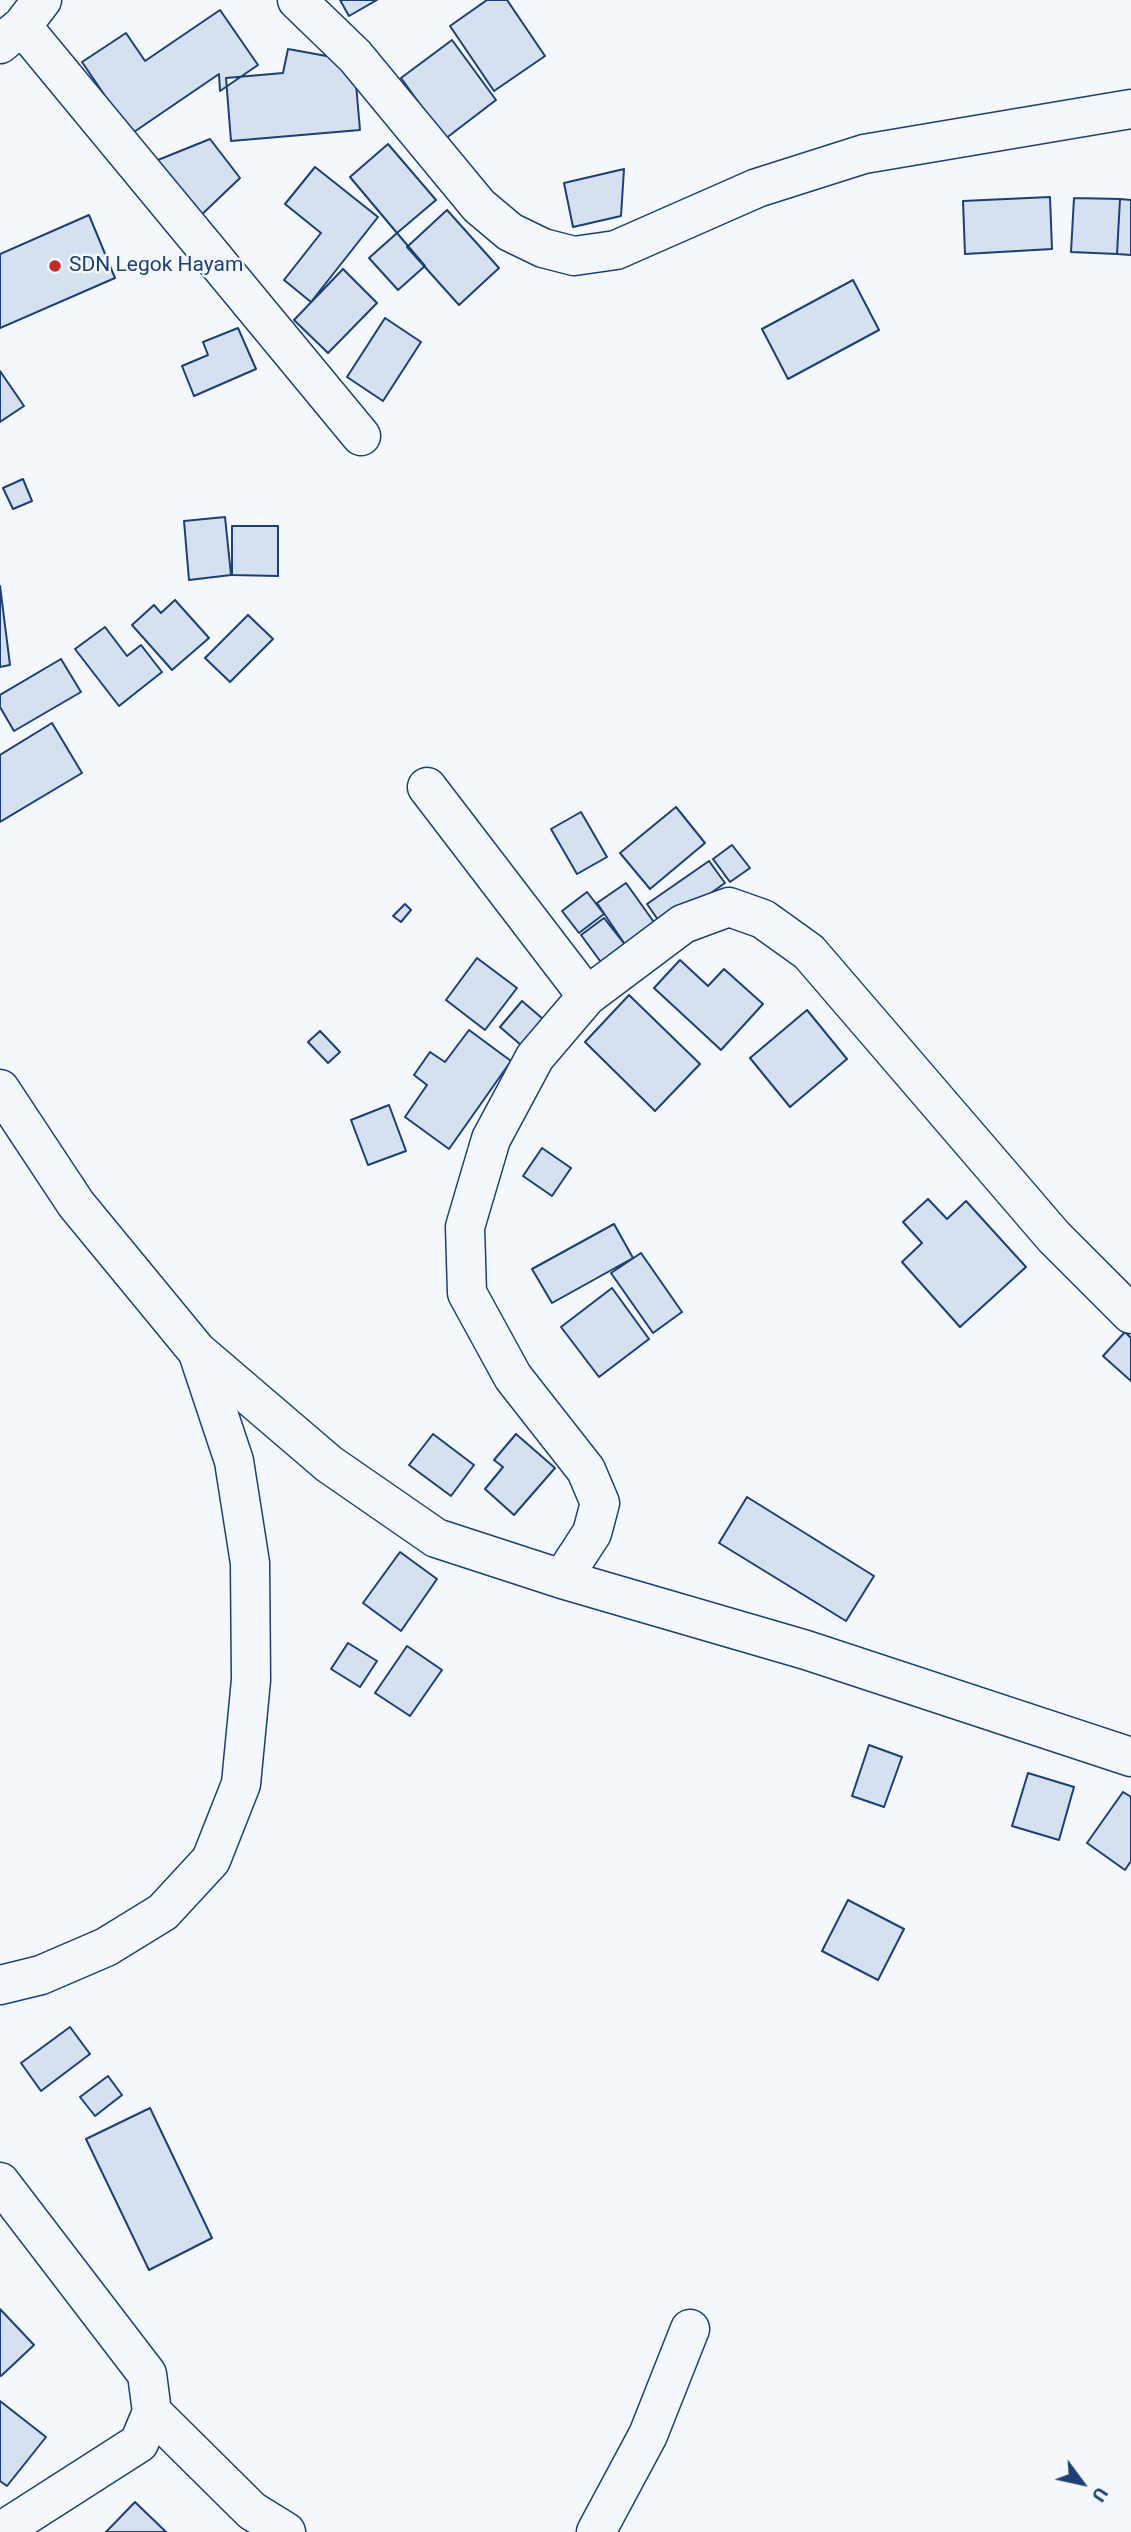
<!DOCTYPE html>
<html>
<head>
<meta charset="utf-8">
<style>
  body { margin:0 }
  #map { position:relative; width:1131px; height:2532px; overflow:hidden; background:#f4f7fb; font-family:Roboto,sans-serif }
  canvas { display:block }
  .north { position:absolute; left:1047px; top:2448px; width:70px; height:70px; -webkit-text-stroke:5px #f4f7fb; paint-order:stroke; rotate:123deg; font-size:19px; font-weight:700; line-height:28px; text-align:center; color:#1d3f73 }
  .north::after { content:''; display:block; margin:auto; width:24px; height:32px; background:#1d3f73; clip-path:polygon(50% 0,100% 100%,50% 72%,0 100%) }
</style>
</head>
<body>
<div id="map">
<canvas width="1131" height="2532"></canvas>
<div class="north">U</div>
</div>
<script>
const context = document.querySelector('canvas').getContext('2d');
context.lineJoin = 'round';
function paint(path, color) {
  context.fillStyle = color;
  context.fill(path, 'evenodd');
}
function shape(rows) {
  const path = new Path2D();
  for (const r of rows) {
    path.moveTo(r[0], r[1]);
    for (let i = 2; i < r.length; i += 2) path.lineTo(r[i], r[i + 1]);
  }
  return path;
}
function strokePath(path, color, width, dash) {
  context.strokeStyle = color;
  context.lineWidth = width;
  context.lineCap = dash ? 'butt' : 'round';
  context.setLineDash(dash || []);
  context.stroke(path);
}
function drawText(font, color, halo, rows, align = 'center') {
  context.font = font + ' Roboto,sans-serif';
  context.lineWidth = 5;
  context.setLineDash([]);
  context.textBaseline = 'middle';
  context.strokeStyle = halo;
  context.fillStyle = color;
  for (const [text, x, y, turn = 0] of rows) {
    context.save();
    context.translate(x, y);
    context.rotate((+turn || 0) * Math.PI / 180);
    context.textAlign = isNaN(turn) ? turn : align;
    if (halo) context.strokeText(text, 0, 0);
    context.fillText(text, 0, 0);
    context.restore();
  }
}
const building = shape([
  [340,0,377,0,349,16,340,0],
  [487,0,507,0,545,56,494,91,450,26,487,0],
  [220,10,258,65,220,91,219,74,131,134,82,62,126,33,145,61,220,10],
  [452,40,496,100,445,139,401,78,452,40],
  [288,49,354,61,360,130,231,141,226,78,283,73,288,49],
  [210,139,240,178,196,220,153,162,210,139],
  [388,144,436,200,397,233,350,177,388,144],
  [315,167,378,217,311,302,284,280,321,233,285,204,315,167],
  [624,169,621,216,573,227,564,183,624,169],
  [1050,197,1052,249,965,254,963,201,1050,197],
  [1074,198,1120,199,1117,254,1071,252,1074,198],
  [1120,199,1131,200,1131,255,1117,254,1120,199],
  [447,210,499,268,459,305,407,247,447,210],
  [89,215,115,278,0,328,0,254,89,215],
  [397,233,425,266,398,290,369,258,397,233],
  [343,269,377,303,328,353,294,320,343,269],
  [853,280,879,330,788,379,762,329,853,280],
  [385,318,421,342,383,401,347,377,385,318],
  [238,328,256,369,194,396,182,366,208,355,203,342,238,328],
  [0,371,24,406,0,422,0,371],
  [23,479,32,501,13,509,3,488,23,479],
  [225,517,231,575,189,580,184,521,225,517],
  [232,526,278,526,278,576,232,575,232,526],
  [0,586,10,665,0,667,0,586],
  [175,600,209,638,172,670,132,625,154,605,161,613,175,600],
  [248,615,273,639,230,682,205,658,248,615],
  [105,627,127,656,141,645,162,672,119,706,75,649,105,627],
  [61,659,81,692,14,731,0,707,0,695,61,659],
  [52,723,82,773,0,822,0,755,52,723],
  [676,807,705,843,650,889,620,853,676,807],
  [581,812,607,857,577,874,551,829,581,812],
  [732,845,750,868,730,882,713,859,732,845],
  [709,861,725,883,663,927,647,904,709,861],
  [626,883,656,925,626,946,597,903,626,883],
  [587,892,604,914,579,933,562,911,587,892],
  [405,904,411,910,401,922,393,916,405,904],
  [604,918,630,951,606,969,581,935,604,918],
  [477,958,517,988,485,1030,446,1000,477,958],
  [680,960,708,986,724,969,763,1004,721,1050,654,988,680,960],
  [629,995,700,1064,655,1111,585,1042,629,995],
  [522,1001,550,1025,528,1051,500,1027,522,1001],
  [807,1010,847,1059,790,1107,750,1058,807,1010],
  [469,1030,511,1061,449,1149,405,1117,427,1085,414,1075,430,1052,445,1062,469,1030],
  [320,1031,340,1052,328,1063,308,1042,320,1031],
  [389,1105,406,1151,368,1165,351,1120,389,1105],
  [542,1148,571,1168,552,1196,523,1176,542,1148],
  [928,1199,947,1219,966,1201,1026,1267,960,1327,902,1262,922,1243,903,1222,928,1199],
  [614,1224,633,1258,552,1303,532,1269,614,1224],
  [641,1253,682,1312,653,1333,611,1273,641,1253],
  [612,1288,649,1339,599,1377,561,1327,612,1288],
  [1125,1332,1131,1338,1131,1381,1103,1356,1125,1332],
  [433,1434,474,1465,451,1496,409,1465,433,1434],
  [516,1434,555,1468,514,1515,485,1489,503,1467,494,1460,516,1434],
  [747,1497,874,1576,846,1621,719,1543,747,1497],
  [400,1552,437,1579,401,1631,363,1603,400,1552],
  [348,1643,377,1661,360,1687,331,1669,348,1643],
  [407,1646,442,1670,410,1716,375,1693,407,1646],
  [869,1745,902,1757,884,1807,852,1796,869,1745],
  [1028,1773,1074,1787,1059,1840,1012,1826,1028,1773],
  [1123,1792,1131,1797,1131,1861,1125,1870,1087,1843,1123,1792],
  [848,1900,904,1929,878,1980,822,1951,848,1900],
  [70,2027,90,2054,41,2091,21,2063,70,2027],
  [108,2076,122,2095,95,2116,80,2097,108,2076],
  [150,2108,212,2238,149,2270,86,2139,150,2108],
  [0,2309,34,2345,1,2376,0,2375,0,2309],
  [0,2401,46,2437,7,2486,0,2481,0,2401],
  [135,2502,166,2532,106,2532,135,2502]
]);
const minor = shape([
  [297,0,355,56,479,206,510,232,543,248,574,256,616,250,757,188,864,154,1131,109],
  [22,26,361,436],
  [0,44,22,26,42,0],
  [427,787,587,996],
  [0,1089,76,1204,197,1351,329,1464,436,1538,562,1579,806,1650,1131,1757],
  [562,1579,592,1533,600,1503,586,1470,513,1377,467,1293,465,1227,491,1139,535,1057,587,996,683,924,729,907,763,919,809,952,1054,1237,1131,1314],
  [0,1985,41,1975,106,1947,163,1912,211,1860,241,1784,251,1680,250,1563,234,1461,198,1353],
  [0,2182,147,2374,152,2412,139,2443,0,2532],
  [152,2412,252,2511,286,2532],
  [596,2532,648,2435,690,2329]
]);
const markers = [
  [55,266,7,"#c62828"]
];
const poiNames = [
  ["SDN Legok Hayam",69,266]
];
paint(building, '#d5e0f0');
strokePath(building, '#1d3f73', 2);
strokePath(minor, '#1d3f73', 41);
strokePath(minor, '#f4f7fb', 38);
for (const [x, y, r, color] of markers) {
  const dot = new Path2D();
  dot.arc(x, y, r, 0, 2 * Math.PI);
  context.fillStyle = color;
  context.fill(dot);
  strokePath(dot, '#f4f7fb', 2.5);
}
drawText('21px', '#1d3f73', '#f4f7fb', poiNames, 'left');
</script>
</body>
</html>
